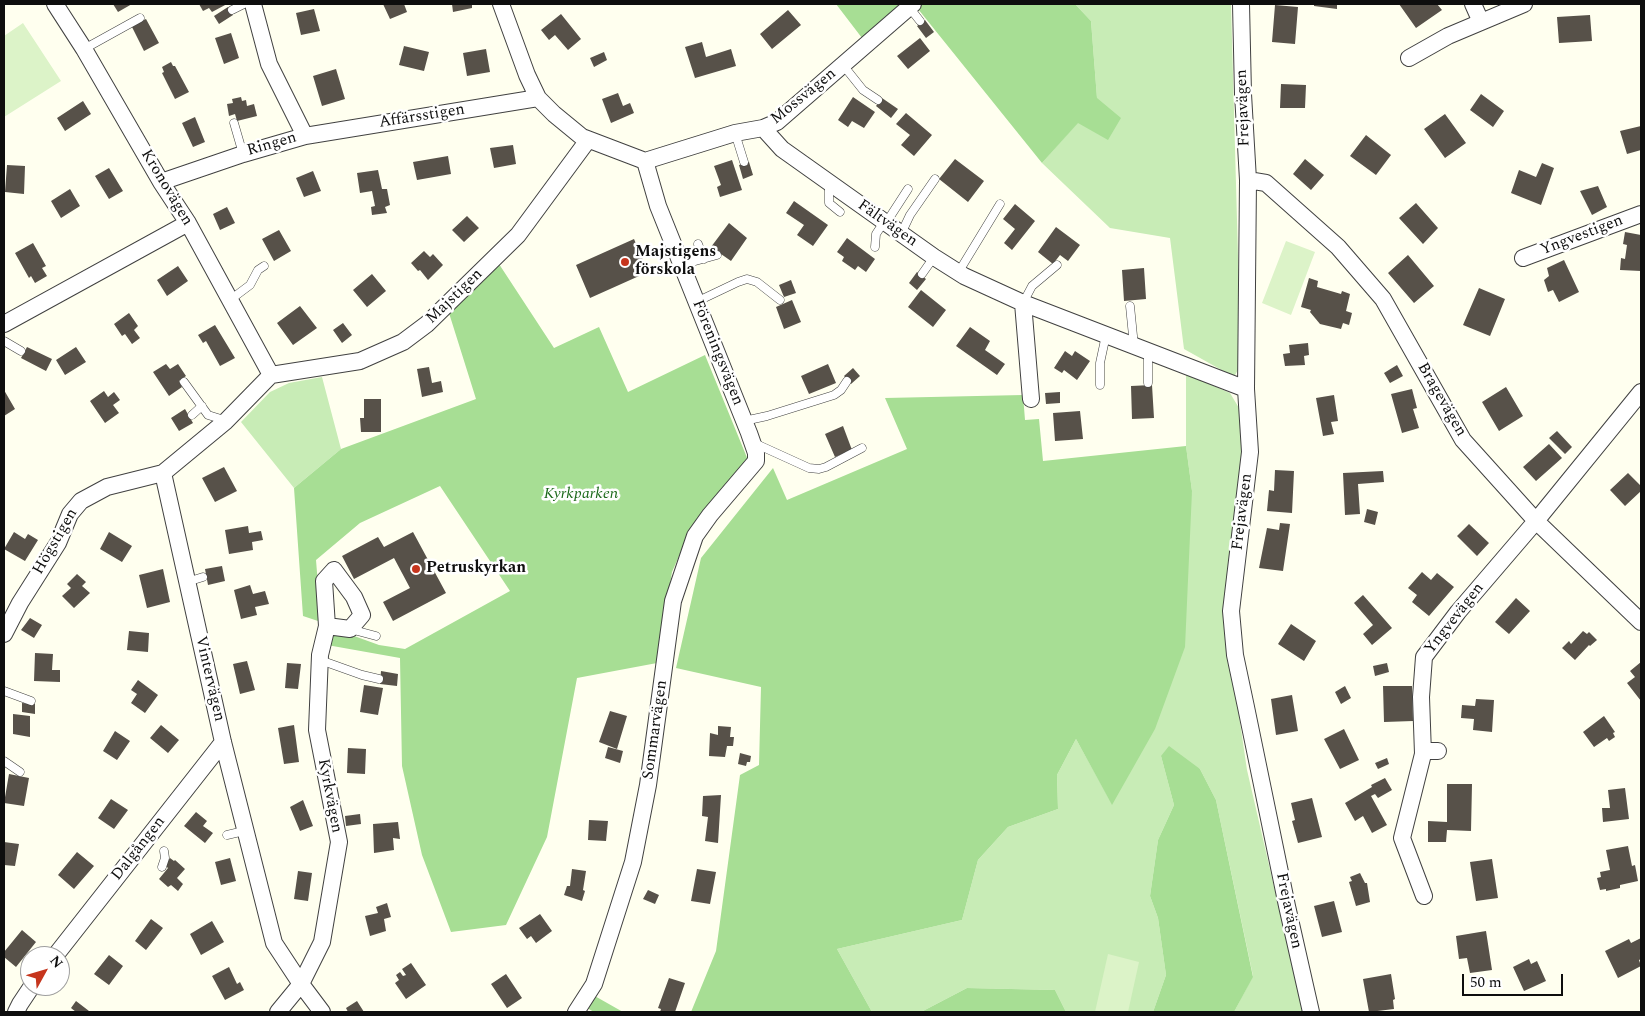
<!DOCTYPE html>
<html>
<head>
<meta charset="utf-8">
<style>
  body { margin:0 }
  #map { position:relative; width:1645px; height:1016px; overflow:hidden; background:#ffffef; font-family:Spectral,serif }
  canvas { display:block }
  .frame { position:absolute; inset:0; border:5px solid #0e0e0e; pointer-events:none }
  .north { position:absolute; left:20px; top:946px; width:50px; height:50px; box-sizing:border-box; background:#fff; border:1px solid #9f9f9f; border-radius:50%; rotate:51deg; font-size:14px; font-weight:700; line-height:20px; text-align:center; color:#0e0e0e }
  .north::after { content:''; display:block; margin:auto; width:18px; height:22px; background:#c6351d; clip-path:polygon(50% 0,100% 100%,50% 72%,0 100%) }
  .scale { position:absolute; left:1462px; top:974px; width:101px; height:22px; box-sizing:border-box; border:2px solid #0e0e0e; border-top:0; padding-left:6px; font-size:15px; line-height:18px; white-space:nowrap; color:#0e0e0e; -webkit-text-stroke:4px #fff; paint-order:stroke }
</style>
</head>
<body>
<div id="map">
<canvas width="1645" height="1016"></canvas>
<div class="frame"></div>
<div class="north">N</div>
<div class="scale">50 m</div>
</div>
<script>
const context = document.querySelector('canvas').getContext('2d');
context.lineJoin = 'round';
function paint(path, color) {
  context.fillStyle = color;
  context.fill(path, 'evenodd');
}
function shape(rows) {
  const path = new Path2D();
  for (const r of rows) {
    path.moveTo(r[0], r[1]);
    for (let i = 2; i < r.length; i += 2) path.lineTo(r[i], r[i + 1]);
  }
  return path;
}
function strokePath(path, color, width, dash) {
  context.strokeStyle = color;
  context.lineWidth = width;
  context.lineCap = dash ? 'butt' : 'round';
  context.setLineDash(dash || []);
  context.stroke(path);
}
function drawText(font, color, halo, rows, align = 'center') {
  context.font = font + ' Spectral,serif';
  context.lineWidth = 5;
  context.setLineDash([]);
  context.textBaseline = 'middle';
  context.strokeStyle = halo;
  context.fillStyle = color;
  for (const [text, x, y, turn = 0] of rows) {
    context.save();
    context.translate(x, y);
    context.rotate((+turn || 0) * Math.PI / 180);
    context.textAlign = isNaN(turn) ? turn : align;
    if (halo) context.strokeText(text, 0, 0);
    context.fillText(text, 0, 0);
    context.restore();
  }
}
const green = shape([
  [1075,4,1231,4,1241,364,1234,377,1184,349,1170,238,1110,228,1042,163,1078,122,1097,98,1091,21],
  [1186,374,1230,393,1242,413,1242,449,1238,490,1238,709,1247,770,1303,1012,1234,1012,1253,976,1216,800,1200,769,1161,756,1174,805,1158,840,1150,896,1158,918,1166,975,1153,1012,1066,1012,1055,990,967,988,921,1012,872,1012,837,949,962,920,978,860,1008,827,1058,809,1057,775,1076,739,1112,804,1192,491,1186,446],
  [322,377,341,449,294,488,241,422,270,392,289,383]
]);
const forest = shape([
  [836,4,902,4,862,38],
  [914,4,1075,4,1091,21,1097,98,1121,118,1108,140,1078,123,1042,163],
  [499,264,554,348,599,327,628,392,705,355,750,465,693,524,672,572,657,663,577,678,547,837,506,925,451,932,422,855,402,766,400,658,327,645,334,633,343,632,379,645,405,649,510,591,440,486,360,523,316,560,321,622,303,616,294,488,341,449,476,399,449,313],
  [1023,395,1025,420,1039,419,1043,461,1186,446,1192,491,1185,647,1155,729,1112,805,1076,739,1057,775,1058,809,1008,827,978,860,962,920,837,949,872,1012,691,1012,716,951,740,775,759,765,761,687,676,668,701,558,773,468,787,500,907,449,885,398],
  [1169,746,1200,769,1216,800,1253,977,1234,1012,1153,1012,1166,975,1158,918,1150,896,1158,840,1174,805,1161,756],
  [967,988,1055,990,1066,1012,921,1012],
  [593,995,623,1012,594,1012,587,1008]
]);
const pitch = shape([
  [23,23,61,81,4,117,4,36],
  [1286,241,1315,252,1291,315,1262,303],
  [1108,954,1139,962,1128,1012,1095,1012]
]);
const building = shape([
  [113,4,132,4,118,12],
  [199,4,227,4,212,12,209,8,203,11],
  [383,4,404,4,407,12,390,19],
  [452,4,472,4,472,8,453,12],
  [1314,4,1337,4,1337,9,1314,6],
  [1399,4,1437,4,1442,10,1416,28],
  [1275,5,1298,7,1295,44,1272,42],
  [228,7,233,15,219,24,214,16],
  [314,9,320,31,301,35,296,13],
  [788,10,801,25,772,49,760,34],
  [561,14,581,39,568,50,555,35,549,40,541,30],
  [1590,15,1592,41,1559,43,1557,17],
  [146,19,159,43,144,51,131,25],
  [925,20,934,32,926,38,917,26],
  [231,33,239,58,224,64,215,38],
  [920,38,930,51,908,69,897,56],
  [702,42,706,57,731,49,736,66,695,78,685,47],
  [404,46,429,52,424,71,399,65],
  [486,49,490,72,467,76,463,53],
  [604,52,607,60,594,67,590,58],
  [171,62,173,66,175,66,189,92,175,99,162,73,164,72,162,67],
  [336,69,345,99,322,106,313,76],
  [1281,84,1306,85,1305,108,1280,108],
  [618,93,623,106,630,103,634,113,611,123,602,99],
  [1481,94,1504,111,1493,127,1470,110],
  [241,97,242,101,246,100,247,106,254,104,257,116,237,121,235,114,229,116,227,104,233,103,232,99],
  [853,97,875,112,864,128,852,121,848,127,838,120],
  [882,98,898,109,891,118,876,106],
  [83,101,91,114,65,131,57,118],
  [906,113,932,135,914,156,901,145,910,135,896,124],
  [1445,114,1466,143,1445,158,1424,129],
  [195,117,205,142,193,147,182,123],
  [1641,126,1641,150,1627,154,1620,131],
  [1366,135,1391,155,1376,175,1350,156],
  [513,145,516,164,494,168,490,148],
  [448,156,451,174,417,180,413,162],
  [955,159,984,181,968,202,939,179],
  [1305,159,1324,175,1311,190,1293,174],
  [732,160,742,190,720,197,717,187,721,185,714,166],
  [749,162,753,175,743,179,739,165],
  [1542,163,1554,168,1541,205,1511,193,1519,170,1536,177],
  [7,165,25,166,24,194,5,192],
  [109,168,123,191,109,199,95,176],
  [378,170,382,189,387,189,390,205,385,207,387,213,372,215,371,207,375,206,372,191,360,193,357,173],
  [313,171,321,191,304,197,296,178],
  [1598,186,1607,207,1592,215,1580,191],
  [70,189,80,206,61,218,51,201],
  [794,201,828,225,813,246,797,235,804,225,786,213],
  [1416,203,1438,228,1423,244,1399,218],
  [1015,204,1035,221,1012,250,1004,243,1015,229,1003,219],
  [227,207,235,223,220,230,213,214],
  [467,216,479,228,464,242,452,230],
  [729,223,747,238,731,261,711,247],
  [1056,227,1080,245,1068,261,1060,255,1053,264,1038,252],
  [279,230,291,251,274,261,262,239],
  [1625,232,1641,235,1641,271,1620,270,1621,258,1625,259,1627,245,1623,244],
  [847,238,875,259,866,272,858,266,855,270,842,261,844,257,837,252],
  [634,239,648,272,590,298,576,265],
  [33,243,46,266,42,268,47,276,35,283,31,276,29,278,15,253],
  [424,251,430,257,433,254,443,265,428,280,420,270,418,271,411,263],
  [1408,255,1434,286,1414,303,1388,273],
  [1564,260,1579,292,1559,302,1553,290,1548,292,1544,280,1549,276,1547,268],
  [178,266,188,281,167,296,157,280],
  [1144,268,1146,299,1124,301,1122,270],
  [917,272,926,279,917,290,909,283],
  [372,274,386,291,367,307,353,290],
  [1309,278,1318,281,1317,287,1341,294,1342,291,1350,294,1346,311,1352,313,1349,325,1343,323,1341,329,1320,324,1310,312,1311,310,1301,307],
  [791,280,796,293,784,297,779,285],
  [1479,288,1505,299,1490,336,1463,325],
  [921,290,946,310,933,327,908,307],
  [792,300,801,322,784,329,776,307],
  [300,306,317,328,293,345,277,323],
  [129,313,138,326,134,330,140,338,132,344,125,334,122,336,114,324],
  [343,323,352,335,342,343,333,330],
  [215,325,235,358,220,366,206,341,203,343,198,335],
  [970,327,990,341,985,350,1005,364,997,375,956,346],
  [1308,343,1309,355,1304,356,1305,365,1285,366,1283,354,1290,353,1289,345],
  [27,347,52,359,46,371,21,358],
  [76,347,86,362,65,375,56,360],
  [1065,351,1072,356,1075,351,1090,361,1077,380,1064,370,1062,373,1054,368],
  [166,364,170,369,178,364,186,376,179,381,182,387,169,396,153,372],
  [828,364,836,383,809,394,801,376],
  [1397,365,1403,376,1390,383,1384,373],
  [429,367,432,383,441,381,443,392,422,397,417,369],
  [853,368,860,376,851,384,844,376],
  [1152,385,1154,418,1132,419,1131,386],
  [1506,387,1523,416,1499,431,1482,402],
  [1412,389,1417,408,1413,409,1419,428,1402,433,1391,394],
  [4,390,15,409,4,416],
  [104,391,108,397,114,392,120,400,113,405,119,413,105,423,90,401],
  [1060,392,1060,403,1046,404,1045,393],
  [1334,395,1338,421,1331,422,1334,434,1323,436,1316,398],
  [364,399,381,399,381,432,361,432,360,418,364,418],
  [185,409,193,423,179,431,171,418],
  [1080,411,1083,439,1055,441,1053,413],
  [843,426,852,450,835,457,825,434],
  [1557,431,1572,447,1565,454,1549,438],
  [1549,444,1562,458,1536,481,1523,467],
  [224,467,237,491,215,502,202,478],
  [1275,470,1294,471,1292,513,1267,511,1269,490,1274,491],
  [1383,471,1384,482,1358,484,1360,514,1345,515,1343,473],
  [1628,473,1641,486,1641,491,1625,506,1610,490],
  [1367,509,1378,512,1375,525,1364,522],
  [1280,523,1290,524,1283,571,1259,568,1267,528,1279,530],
  [1469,524,1489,543,1477,556,1457,536],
  [248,526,249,533,261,531,263,540,252,542,253,550,229,554,225,530],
  [14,532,25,539,28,534,38,540,25,561,4,549],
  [109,532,132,546,122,562,100,549],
  [413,532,446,593,393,621,383,602,410,588,394,558,354,579,342,556,378,537,384,547],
  [222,566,225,581,208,585,205,569],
  [163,569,170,602,147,608,139,575],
  [1422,572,1431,580,1437,573,1454,587,1429,616,1412,602,1417,595,1408,588],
  [77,574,86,582,82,586,90,593,74,608,62,596,71,588,67,584],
  [250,585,253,594,265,591,269,604,255,607,257,615,241,619,234,590],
  [1363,595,1392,628,1372,645,1363,634,1373,625,1354,603],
  [1516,598,1530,611,1509,634,1495,622],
  [30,618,42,625,34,638,21,630],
  [1291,624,1316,641,1304,661,1278,644],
  [129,631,149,633,148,652,127,650],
  [1583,631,1587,634,1589,632,1597,640,1590,646,1589,645,1575,660,1562,648,1569,641,1571,644],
  [35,653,53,654,52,670,60,670,60,682,34,681],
  [247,661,255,690,240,694,233,664],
  [1641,662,1641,701,1627,683,1635,677,1630,671],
  [287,663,301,664,298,689,285,688],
  [1387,663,1389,672,1375,676,1373,666],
  [381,671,398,674,397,686,380,684],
  [138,680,158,695,145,713,131,703,137,694,131,690],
  [364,685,383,688,378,715,360,712],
  [1345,686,1351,698,1341,704,1335,692],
  [1383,686,1412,686,1413,721,1384,722],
  [1292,695,1298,731,1276,735,1271,699],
  [1476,699,1494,700,1492,732,1473,730,1474,719,1461,718,1462,705,1475,706],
  [22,703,35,704,35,714,22,712],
  [610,711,627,716,617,749,599,742],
  [13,714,30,716,30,737,13,734],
  [1604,716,1615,732,1613,733,1615,737,1609,741,1607,738,1594,747,1583,732],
  [161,725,179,740,168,753,150,738],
  [294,725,299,762,284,764,278,728],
  [718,726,731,727,730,737,734,737,733,746,727,746,725,757,709,756,710,733,718,735],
  [1344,729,1359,760,1340,769,1324,739],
  [115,731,130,741,117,760,103,751],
  [608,747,623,751,620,763,605,758],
  [348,748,366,749,365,774,347,773],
  [740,753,751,756,750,762,747,762,746,766,738,764],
  [1387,758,1389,764,1378,769,1375,763],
  [9,774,29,778,24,806,4,803],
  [1385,778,1392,790,1378,798,1375,794,1371,796,1387,825,1372,833,1363,816,1355,821,1345,803,1372,787,1371,785],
  [1447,784,1472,784,1471,831,1447,830,1446,842,1428,842,1428,821,1447,822],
  [1625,788,1629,819,1603,822,1602,808,1610,808,1608,790],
  [721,795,718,843,705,841,708,817,702,816,703,796],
  [1312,798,1322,837,1298,843,1292,821,1295,820,1291,803],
  [111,799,128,810,114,829,98,818],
  [303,800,313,826,300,831,290,807],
  [196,812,207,821,203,826,213,833,205,843,184,826],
  [360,814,361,824,346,826,345,816],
  [589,820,608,821,606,841,588,840],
  [398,822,400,839,393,838,394,850,374,853,373,824],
  [4,842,19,844,15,866,4,865],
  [1628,846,1632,866,1635,865,1638,881,1620,885,1620,888,1606,891,1606,889,1600,890,1597,878,1601,877,1600,872,1610,870,1606,850],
  [77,852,94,866,74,889,58,875],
  [170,858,174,861,175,860,185,869,177,878,183,884,178,891,171,885,168,887,159,879,168,868,165,865],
  [230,858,236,881,221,885,215,862],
  [1492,859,1498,898,1476,901,1470,862],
  [572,869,586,871,583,890,585,891,582,901,564,895,567,886,570,886],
  [697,869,716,872,710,904,691,901],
  [298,871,312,873,308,901,294,899],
  [1360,873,1365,883,1367,883,1370,902,1356,906,1349,882,1352,881,1350,877],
  [648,890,659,895,655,904,643,899],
  [1334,901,1342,932,1322,937,1314,906],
  [387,903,391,917,384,919,386,931,370,936,365,916,378,913,376,907],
  [540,914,552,931,536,943,531,936,527,939,519,928],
  [151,919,163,928,146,950,135,941],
  [212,921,224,942,201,955,190,934],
  [22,930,36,942,16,967,4,957,4,952],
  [1486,931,1492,970,1470,973,1467,958,1459,959,1456,936],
  [1641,938,1641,959,1639,960,1641,966,1618,978,1605,951,1629,939,1631,943],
  [109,955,123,966,109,985,94,974],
  [1529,959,1531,964,1537,961,1546,981,1524,991,1513,967],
  [411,963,426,985,406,999,395,983,399,980,396,975,400,972,403,976,406,975,402,969],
  [229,967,237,984,240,982,244,990,225,1000,212,976],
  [506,974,522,998,507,1008,491,984],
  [1391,974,1395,999,1393,1000,1394,1009,1369,1012,1363,979],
  [669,978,685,983,675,1012,660,1012,661,1009,658,1008],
  [76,1001,89,1011,88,1012,76,1012,71,1008],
  [357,1001,364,1012,348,1012,346,1008]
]);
const service = shape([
  [909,7,920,21],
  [232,10,244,4],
  [84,49,140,18],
  [843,65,863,90,878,100],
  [234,123,243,154],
  [735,133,744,162],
  [829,184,829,203,840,212],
  [886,223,908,189],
  [901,234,910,215,935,179],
  [698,244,704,259],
  [875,247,876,234,884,222],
  [681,265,717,255],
  [958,273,1000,204],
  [922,274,934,257],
  [230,300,250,285,258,270,264,266],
  [696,302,738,282,747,279,757,282,780,300],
  [1023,303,1032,286,1057,265],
  [1130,306,1134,346],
  [4,341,21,351],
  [184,382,208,415,224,420],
  [1148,383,1148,351],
  [1100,385,1100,363,1106,335],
  [192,415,202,406],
  [744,421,767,416,834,395,841,390,847,381],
  [754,443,809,468,819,469,826,467,862,448],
  [187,582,203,577],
  [350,629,376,636],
  [320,660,362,675,379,679],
  [4,691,31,701],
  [4,761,20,772],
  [227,835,244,831],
  [162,867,165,858,164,851]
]);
const minor = shape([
  [55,4,84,49,161,182,188,223,271,375],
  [501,4,527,75,538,98,554,114,582,137,645,161],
  [1241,4,1243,94,1248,180,1246,389,1250,452,1231,611,1235,655,1246,707,1287,906,1311,1012],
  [1473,4,1481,22],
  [1409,58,1448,36,1524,4],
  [763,128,782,149,934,257,964,276,1023,303,1031,399],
  [305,136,538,98],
  [645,161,735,133,763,128,777,122,913,4],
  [1248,180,1266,183,1338,247,1383,299,1463,440,1536,521,1641,622],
  [161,182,243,154,305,136,269,64,253,4],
  [1523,258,1641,214],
  [1023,303,1246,389],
  [4,324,188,223],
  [271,375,226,421,163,473,223,742,274,943,301,984,322,1012],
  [271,375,360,361,403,342,427,324,518,235,588,140],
  [4,634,20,603,58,543,70,514,81,501,107,487,163,473],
  [1423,751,1438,751],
  [1424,896,1402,838,1423,754,1421,697,1424,657,1458,612,1536,521,1641,392],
  [55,956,223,742],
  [16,1012,20,1004,32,986],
  [278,1012,301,984,322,942,339,842,317,730,320,655,327,626,350,629,362,615,354,597,334,570,324,581,327,626],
  [576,1012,594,984,633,862,648,785,673,601,695,536,710,515,756,461,756,453,749,433,658,206,645,161]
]);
const markers = [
  [625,262,5,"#c6351d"],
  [416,569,5,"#c6351d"]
];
const streetNames = [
  ["Mossvägen",804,97,-39],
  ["Frejavägen",1244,108,-92],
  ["Affärsstigen",422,117,-9],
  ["Ringen",272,145,-16],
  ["Kronovägen",166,188,59],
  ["Fältvägen",887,224,35],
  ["Yngvestigen",1582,236,-21],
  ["Majstigen",455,297,-44],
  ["Föreningsvägen",717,353,68],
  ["Bragevägen",1441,400,60],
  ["Frejavägen",1243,512,-83],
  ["Högstigen",56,542,-60],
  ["Yngvevägen",1455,619,-52],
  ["Vintervägen",209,679,77],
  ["Sommarvägen",656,730,-82],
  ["Kyrkvägen",329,796,79],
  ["Dalgången",139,849,-52],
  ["Frejavägen",1288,911,78]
];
const poiNames = [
  ["Majstigens",635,253],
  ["förskola",635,271],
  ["Petruskyrkan",426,569]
];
const parkNames = [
  ["Kyrkparken",581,495]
];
paint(green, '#c8ecb6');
paint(forest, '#a7de94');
paint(pitch, '#dcf3c8');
paint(building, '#575149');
strokePath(service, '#414141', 9);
strokePath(minor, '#414141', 18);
strokePath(service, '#fff', 8);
strokePath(minor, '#fff', 16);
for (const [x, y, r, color] of markers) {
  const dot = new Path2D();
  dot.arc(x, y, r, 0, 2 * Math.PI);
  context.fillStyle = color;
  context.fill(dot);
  strokePath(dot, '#fff', 2);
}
drawText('16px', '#0e0e0e', '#fff', streetNames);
drawText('bold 16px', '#0e0e0e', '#fff', poiNames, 'left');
drawText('italic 16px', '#1c6a1a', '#fff', parkNames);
</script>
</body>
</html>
